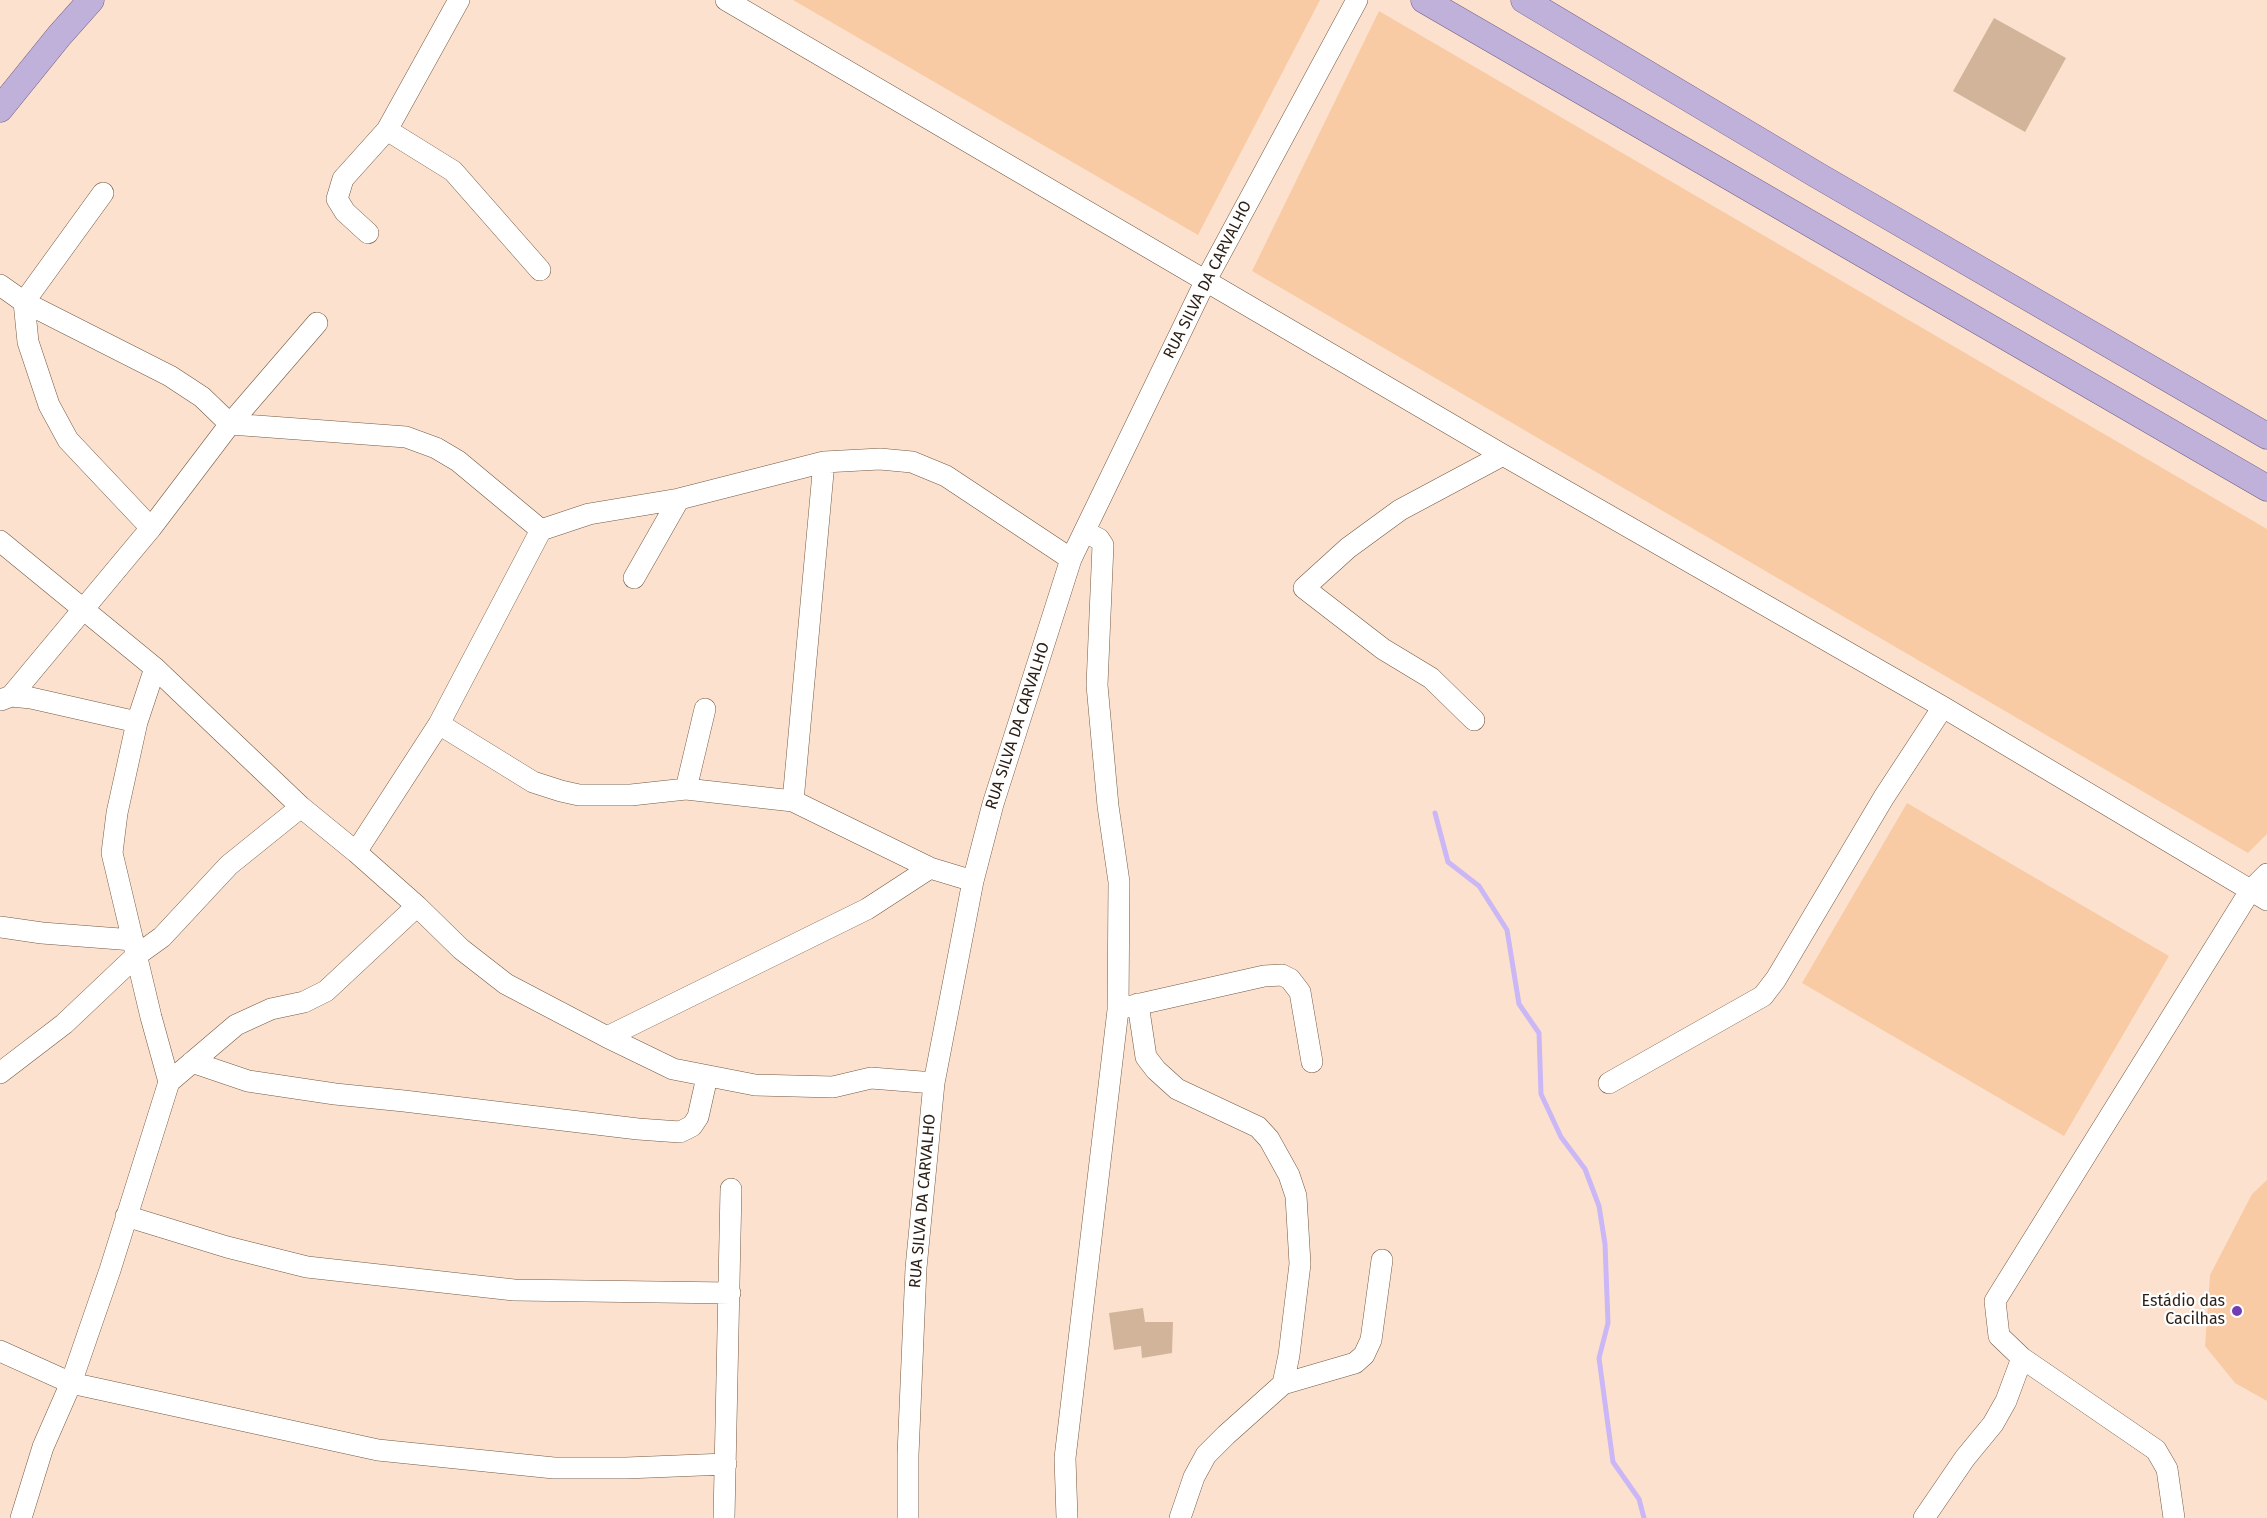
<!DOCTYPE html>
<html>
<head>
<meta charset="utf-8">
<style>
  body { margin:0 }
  canvas { display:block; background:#fce2ce }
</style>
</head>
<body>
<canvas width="2267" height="1518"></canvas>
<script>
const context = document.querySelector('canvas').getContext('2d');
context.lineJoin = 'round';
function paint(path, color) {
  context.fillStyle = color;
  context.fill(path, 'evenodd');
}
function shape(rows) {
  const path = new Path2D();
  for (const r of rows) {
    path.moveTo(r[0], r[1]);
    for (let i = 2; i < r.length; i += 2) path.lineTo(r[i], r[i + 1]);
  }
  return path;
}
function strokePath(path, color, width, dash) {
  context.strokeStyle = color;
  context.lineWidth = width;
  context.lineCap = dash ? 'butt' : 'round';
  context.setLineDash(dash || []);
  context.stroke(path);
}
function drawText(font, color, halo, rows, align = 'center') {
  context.font = font + ' "Fira Sans",sans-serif';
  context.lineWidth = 4.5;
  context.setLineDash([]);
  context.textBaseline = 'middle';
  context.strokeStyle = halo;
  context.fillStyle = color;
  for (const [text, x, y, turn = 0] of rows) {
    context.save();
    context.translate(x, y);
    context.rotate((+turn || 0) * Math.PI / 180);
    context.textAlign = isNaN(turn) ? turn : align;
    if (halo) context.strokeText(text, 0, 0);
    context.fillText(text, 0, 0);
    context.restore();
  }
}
const green = shape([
  [793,0,1320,0,1198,235],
  [1379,11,2267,529,2267,834,2248,853,1252,271],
  [1907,803,2169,956,2064,1136,1802,983],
  [2267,1180,2267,1401,2235,1383,2205,1346,2210,1275,2252,1194]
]);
const stream = shape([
  [1435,813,1448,862,1479,886,1507,930,1519,1004,1539,1033,1541,1094,1561,1137,1585,1169,1599,1206,1605,1244,1608,1323,1599,1358,1607,1418,1613,1462,1639,1499,1644,1518]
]);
const building = shape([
  [1994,18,2066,58,2025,132,1953,91],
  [1143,1308,1145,1322,1173,1322,1172,1353,1142,1358,1141,1346,1114,1350,1109,1313]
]);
const minor = shape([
  [459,0,387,130,453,171,540,270],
  [726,0,1503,455,1943,707,2267,900],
  [103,193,24,302,28,342,49,405,68,440,151,528],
  [368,233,345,212,337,199,343,179,387,130],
  [0,285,24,302,170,376,202,397,230,424,406,437,436,448,458,461,541,530],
  [0,541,155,668,301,807,356,852],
  [634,578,679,499],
  [155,668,137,722,117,813,112,853,151,1017,169,1082],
  [11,696,151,528,230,424,317,323],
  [1,700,11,696,31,698,137,722],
  [1474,720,1431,678,1383,649,1304,588,1348,548,1400,510,1503,455],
  [439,724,533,782,561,791,579,795,631,795,686,789,793,801,930,868,973,881],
  [686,789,705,709],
  [793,801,824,462],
  [0,927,42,933,133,940],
  [1138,1004,1146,1057,1156,1070,1177,1089,1258,1127,1269,1139,1289,1175,1296,1196,1300,1264,1289,1355,1283,1384],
  [1127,1007,1264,976,1282,975,1290,979,1300,992,1312,1062],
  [607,1037,867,909,930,868],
  [192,1062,248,1081,335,1094,404,1101,638,1129,680,1132,692,1126,698,1117,707,1077],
  [0,1073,64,1024,137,955,162,937,229,865,301,807],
  [934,1083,871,1078,833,1087,755,1085,673,1069,607,1037,506,984,461,949,417,906,356,852,439,724,541,530,589,514,679,499,824,462,880,459,912,462,946,476,1071,559],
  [1609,1083,1763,996,1776,979,1884,797,1943,707],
  [126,1216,227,1247,307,1267,514,1290,730,1293],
  [0,1351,71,1383,378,1450,554,1468,626,1468,726,1464],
  [21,1518,43,1447,71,1383,110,1270,169,1082,236,1025,271,1009,304,1002,326,991,417,906],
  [724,1518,731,1189],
  [908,1518,908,1455,916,1268,934,1083,973,881,993,804,1071,559,1206,280,1357,0],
  [1067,1518,1065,1458,1118,1010,1119,882,1108,806,1097,685,1103,545,1099,539,1085,532],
  [1180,1518,1194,1477,1206,1455,1226,1435,1283,1384,1355,1363,1364,1355,1371,1340,1382,1260],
  [1924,1518,1965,1458,1993,1424,2006,1401,2022,1358],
  [2174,1518,2167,1469,2156,1450,2022,1358,1999,1336,1995,1301,2250,891,2267,874]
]);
const major = shape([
  [1424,0,2267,488],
  [1524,0,1817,175,2267,436],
  [0,109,59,36,91,0]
]);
const markers = [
  [2237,1311,6,"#703db4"]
];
const streetNames = [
  ["RUA SILVA DA CARVALHO",1208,280,-63],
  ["RUA SILVA DA CARVALHO",1018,726,-72],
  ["RUA SILVA DA CARVALHO",923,1201,-85]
];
const poiNames = [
  ["Estádio das",2225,1302],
  ["Cacilhas",2225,1320]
];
paint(green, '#f9cba5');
strokePath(stream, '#cbb7f6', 5);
paint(building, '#d2b49b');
strokePath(minor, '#745942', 22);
strokePath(major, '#705c86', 27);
strokePath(minor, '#fff', 21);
strokePath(major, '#bfb1da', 26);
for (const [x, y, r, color] of markers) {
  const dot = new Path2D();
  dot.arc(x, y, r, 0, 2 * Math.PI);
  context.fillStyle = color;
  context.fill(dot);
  strokePath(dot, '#fff', 2);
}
drawText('16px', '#2c2017', '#fff', streetNames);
drawText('16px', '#2c2017', '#fff', poiNames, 'right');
</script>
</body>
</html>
